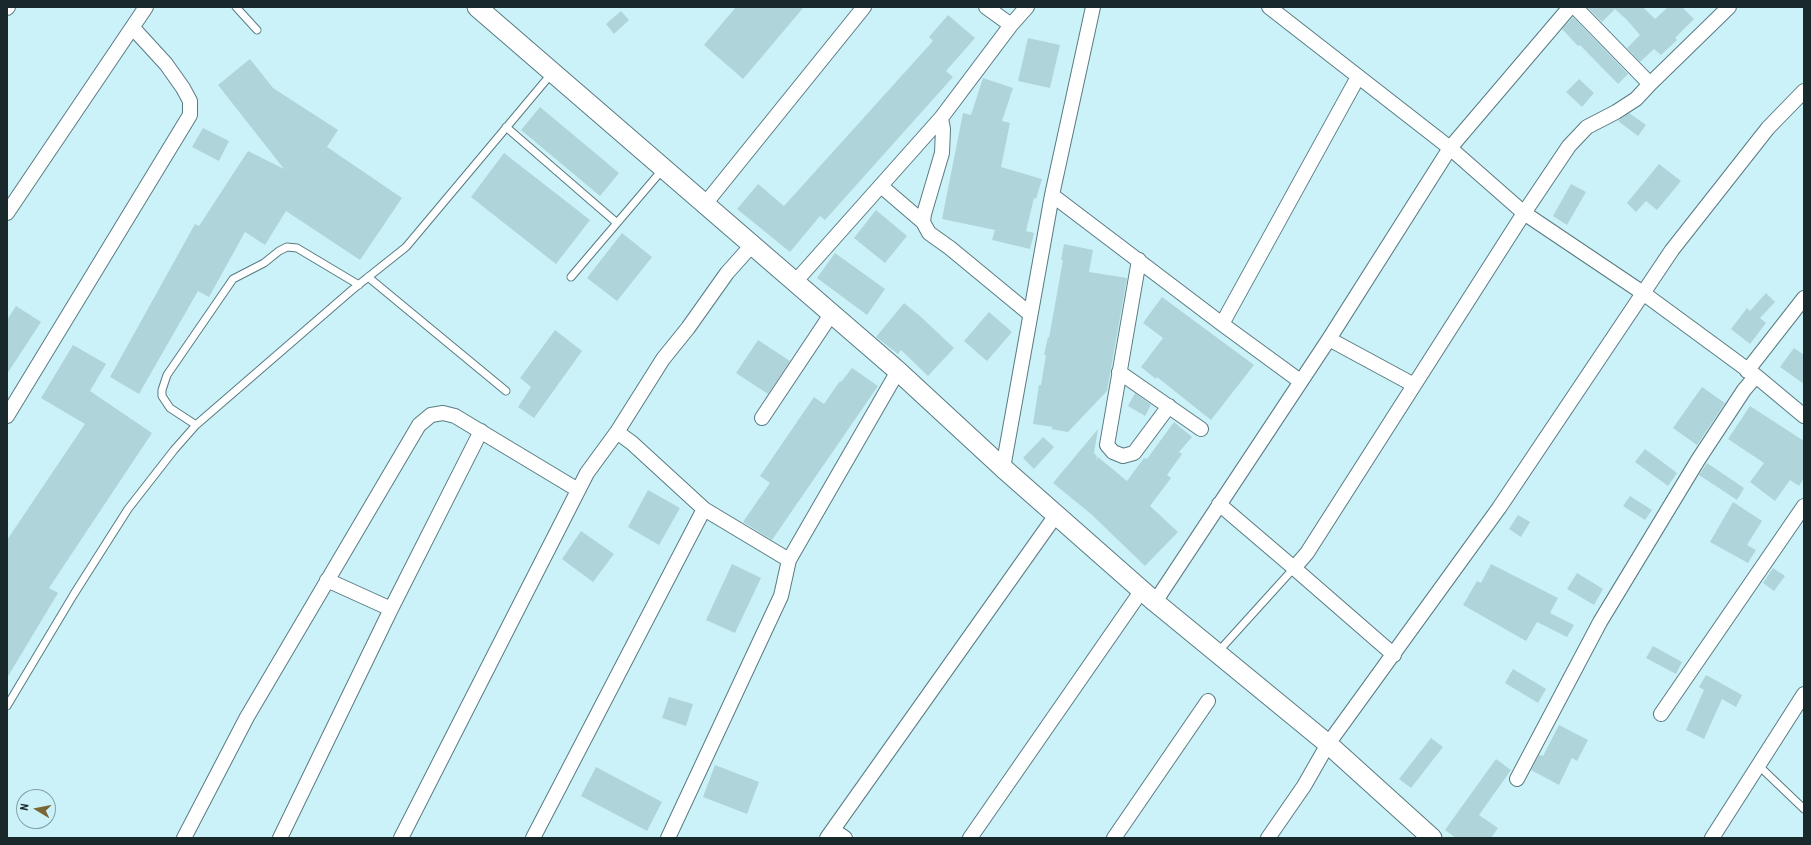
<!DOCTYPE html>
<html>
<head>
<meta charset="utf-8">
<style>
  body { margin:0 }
  #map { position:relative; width:1811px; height:845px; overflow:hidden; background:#ccf2f9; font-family:"Roboto Condensed",sans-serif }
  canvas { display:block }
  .frame { position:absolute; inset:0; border:8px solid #19282a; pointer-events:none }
  .north { position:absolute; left:16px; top:789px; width:40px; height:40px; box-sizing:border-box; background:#ccf2f9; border:1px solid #84a1a6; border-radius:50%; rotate:280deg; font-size:11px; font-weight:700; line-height:16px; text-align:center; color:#19282a }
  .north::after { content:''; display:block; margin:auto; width:14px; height:18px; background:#7a6735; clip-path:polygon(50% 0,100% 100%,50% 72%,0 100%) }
</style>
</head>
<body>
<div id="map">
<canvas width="1811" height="845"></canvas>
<div class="frame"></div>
<div class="north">N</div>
</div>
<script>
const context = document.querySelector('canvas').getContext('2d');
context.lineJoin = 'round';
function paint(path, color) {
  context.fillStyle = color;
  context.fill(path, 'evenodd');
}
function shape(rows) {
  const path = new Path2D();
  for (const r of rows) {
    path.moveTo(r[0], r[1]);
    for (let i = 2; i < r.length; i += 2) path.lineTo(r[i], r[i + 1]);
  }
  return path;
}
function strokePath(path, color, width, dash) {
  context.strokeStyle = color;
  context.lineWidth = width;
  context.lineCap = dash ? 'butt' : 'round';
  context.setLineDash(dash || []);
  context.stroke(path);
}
const building = shape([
  [736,7,804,7,743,79,704,45],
  [1587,7,1643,7,1655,19,1668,7,1682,7,1694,19,1675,38,1677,40,1661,55,1654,49,1640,62,1627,48,1640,35,1627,20,1615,9,1602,22],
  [621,11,629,20,614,34,606,24],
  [948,15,975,38,946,71,953,77,825,220,820,216,790,252,737,209,758,184,784,206,933,41,929,37],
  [1573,17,1628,74,1618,84,1580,45,1578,46,1562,29],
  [1028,38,1060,45,1050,88,1018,81],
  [250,59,273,88,338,130,327,147,402,198,360,260,286,211,265,245,245,232,209,297,198,291,139,394,110,377,195,224,199,226,248,151,284,169,218,85],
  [983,78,1013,88,1002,121,1010,123,1001,167,1042,179,1036,199,1034,198,1026,231,1034,233,1030,249,992,240,995,230,942,219,963,113,971,115],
  [1579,79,1594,93,1582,107,1566,92],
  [540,107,619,173,600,196,521,130],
  [1629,113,1646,125,1638,136,1618,121],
  [203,128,229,141,219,161,192,147],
  [504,153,590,220,556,264,471,197],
  [1659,164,1681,181,1657,210,1646,201,1636,212,1627,203],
  [1571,184,1586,192,1567,225,1553,216],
  [876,210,907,236,885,263,854,238],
  [622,233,652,257,617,301,587,278],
  [1064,244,1093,250,1089,272,1127,278,1107,391,1068,432,1051,429,1053,427,1033,424,1039,385,1041,385,1046,355,1044,355,1048,337,1049,338,1063,260,1061,260],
  [835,253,885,289,867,315,817,278],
  [1766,293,1775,302,1760,318,1766,323,1750,344,1731,329,1747,308,1750,311],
  [1162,297,1254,365,1211,420,1157,377,1156,379,1141,367,1163,338,1143,323],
  [904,303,921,317,954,348,928,376,901,350,898,354,876,337],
  [16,306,41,322,7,374,7,320],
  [989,312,1012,332,987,361,964,341],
  [555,330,582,351,534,418,518,407,531,387,520,378],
  [758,340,790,361,768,394,736,373],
  [73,345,106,364,90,391,152,433,49,588,58,593,7,678,7,540,85,424,41,398],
  [1794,348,1804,355,1804,384,1780,367],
  [852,368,878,386,772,540,743,522,770,483,760,476,814,397,824,404,840,381,841,382],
  [1702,387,1725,403,1697,445,1673,428],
  [1135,393,1151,405,1145,416,1128,406],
  [1750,406,1804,441,1804,478,1799,486,1790,480,1775,501,1750,482,1764,463,1728,439],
  [1174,422,1192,437,1179,452,1182,454,1167,475,1171,478,1150,506,1178,532,1145,566,1091,514,1053,483,1098,429,1094,453,1097,456,1096,461,1098,457,1127,481,1144,458,1147,459],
  [1043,437,1054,447,1034,469,1023,458],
  [1645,449,1677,473,1668,486,1635,462],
  [1707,463,1744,488,1737,500,1699,475],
  [648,490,680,508,659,545,628,527],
  [1630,496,1652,510,1645,520,1623,506],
  [1733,502,1762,521,1747,545,1756,550,1748,563,1710,542],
  [1518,515,1530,522,1521,537,1509,529],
  [581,531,614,554,593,582,562,559],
  [732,564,761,578,735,633,706,620],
  [1491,564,1558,598,1550,613,1574,625,1567,637,1537,622,1526,641,1463,605,1477,581,1481,583],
  [1773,568,1785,576,1774,591,1763,583],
  [1577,573,1603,589,1594,605,1567,589],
  [1653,646,1682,662,1676,674,1646,658],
  [1513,669,1546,689,1538,703,1505,683],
  [1706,675,1742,695,1736,707,1722,699,1704,739,1686,730,1704,690,1699,687],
  [669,697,693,704,686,726,662,718],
  [1559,725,1588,740,1577,761,1572,758,1559,785,1531,770,1539,755,1543,756],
  [1431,738,1443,747,1411,788,1399,779],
  [1496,759,1511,770,1479,815,1498,828,1491,838,1456,838,1445,830],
  [715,765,759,782,747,814,703,797],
  [596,767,662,802,647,831,581,796]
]);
const lane = shape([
  [236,7,257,30],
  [506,127,617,223],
  [368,277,506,391],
  [571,277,663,169],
  [196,425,170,408,162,396,162,390,167,375,233,279,264,263,279,251,287,247,297,248,359,285],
  [1217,653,1294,568],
  [7,706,74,594,128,509,174,450,196,425,352,290,406,247,552,73],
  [1758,765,1804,809]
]);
const street = shape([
  [986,7,1011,25],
  [1269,7,1450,148,1524,213,1643,293,1756,376,1804,416],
  [1575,7,1650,84,1729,7],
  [7,8,8,7],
  [941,118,943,129,942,153,924,214,923,222,929,233,950,248,1030,314],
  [881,186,923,222],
  [1052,195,1222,324,1300,381],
  [705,204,864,7],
  [7,213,146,7],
  [1139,260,1107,445,1113,452,1123,456,1134,453,1169,406],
  [795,282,941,118,1011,25,1027,7],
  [1222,324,1358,77],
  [1329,339,1414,385],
  [1747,371,1804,298],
  [1119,372,1201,429],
  [7,416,190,115,190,101,183,88,166,64,133,28],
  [762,418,832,313],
  [617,432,632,443,704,509,789,560],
  [1003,468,1052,195,1093,7],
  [1219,504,1294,568],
  [327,580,391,609],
  [1155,602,1329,339,1450,148,1570,7],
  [1394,655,1294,568,1307,553,1524,213,1569,146,1587,127,1616,112,1636,99,1650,84],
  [1661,714,1804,506],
  [1517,779,1600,622,1698,460,1744,390,1756,376],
  [833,830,845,838],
  [184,838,247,717,419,425,431,415,443,413,455,416,578,490],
  [280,838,391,609,481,431],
  [401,838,587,473,617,432,663,359,688,328,727,273,752,245],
  [533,838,704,509],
  [668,838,781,596,789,560,898,371],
  [827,838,1056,515],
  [970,838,1142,590],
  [1114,838,1208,701],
  [1268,838,1304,786,1328,744,1499,508,1672,250,1768,128,1804,91],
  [1712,838,1804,694]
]);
const secondary = shape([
  [477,7,898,371,1003,468,1155,602,1328,744,1432,838]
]);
paint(building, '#afd5db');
strokePath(lane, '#587b82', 9);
strokePath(street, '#587b82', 16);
strokePath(secondary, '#587b82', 21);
strokePath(lane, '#fff', 7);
strokePath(street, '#fff', 14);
strokePath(secondary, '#fff', 19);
</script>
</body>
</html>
